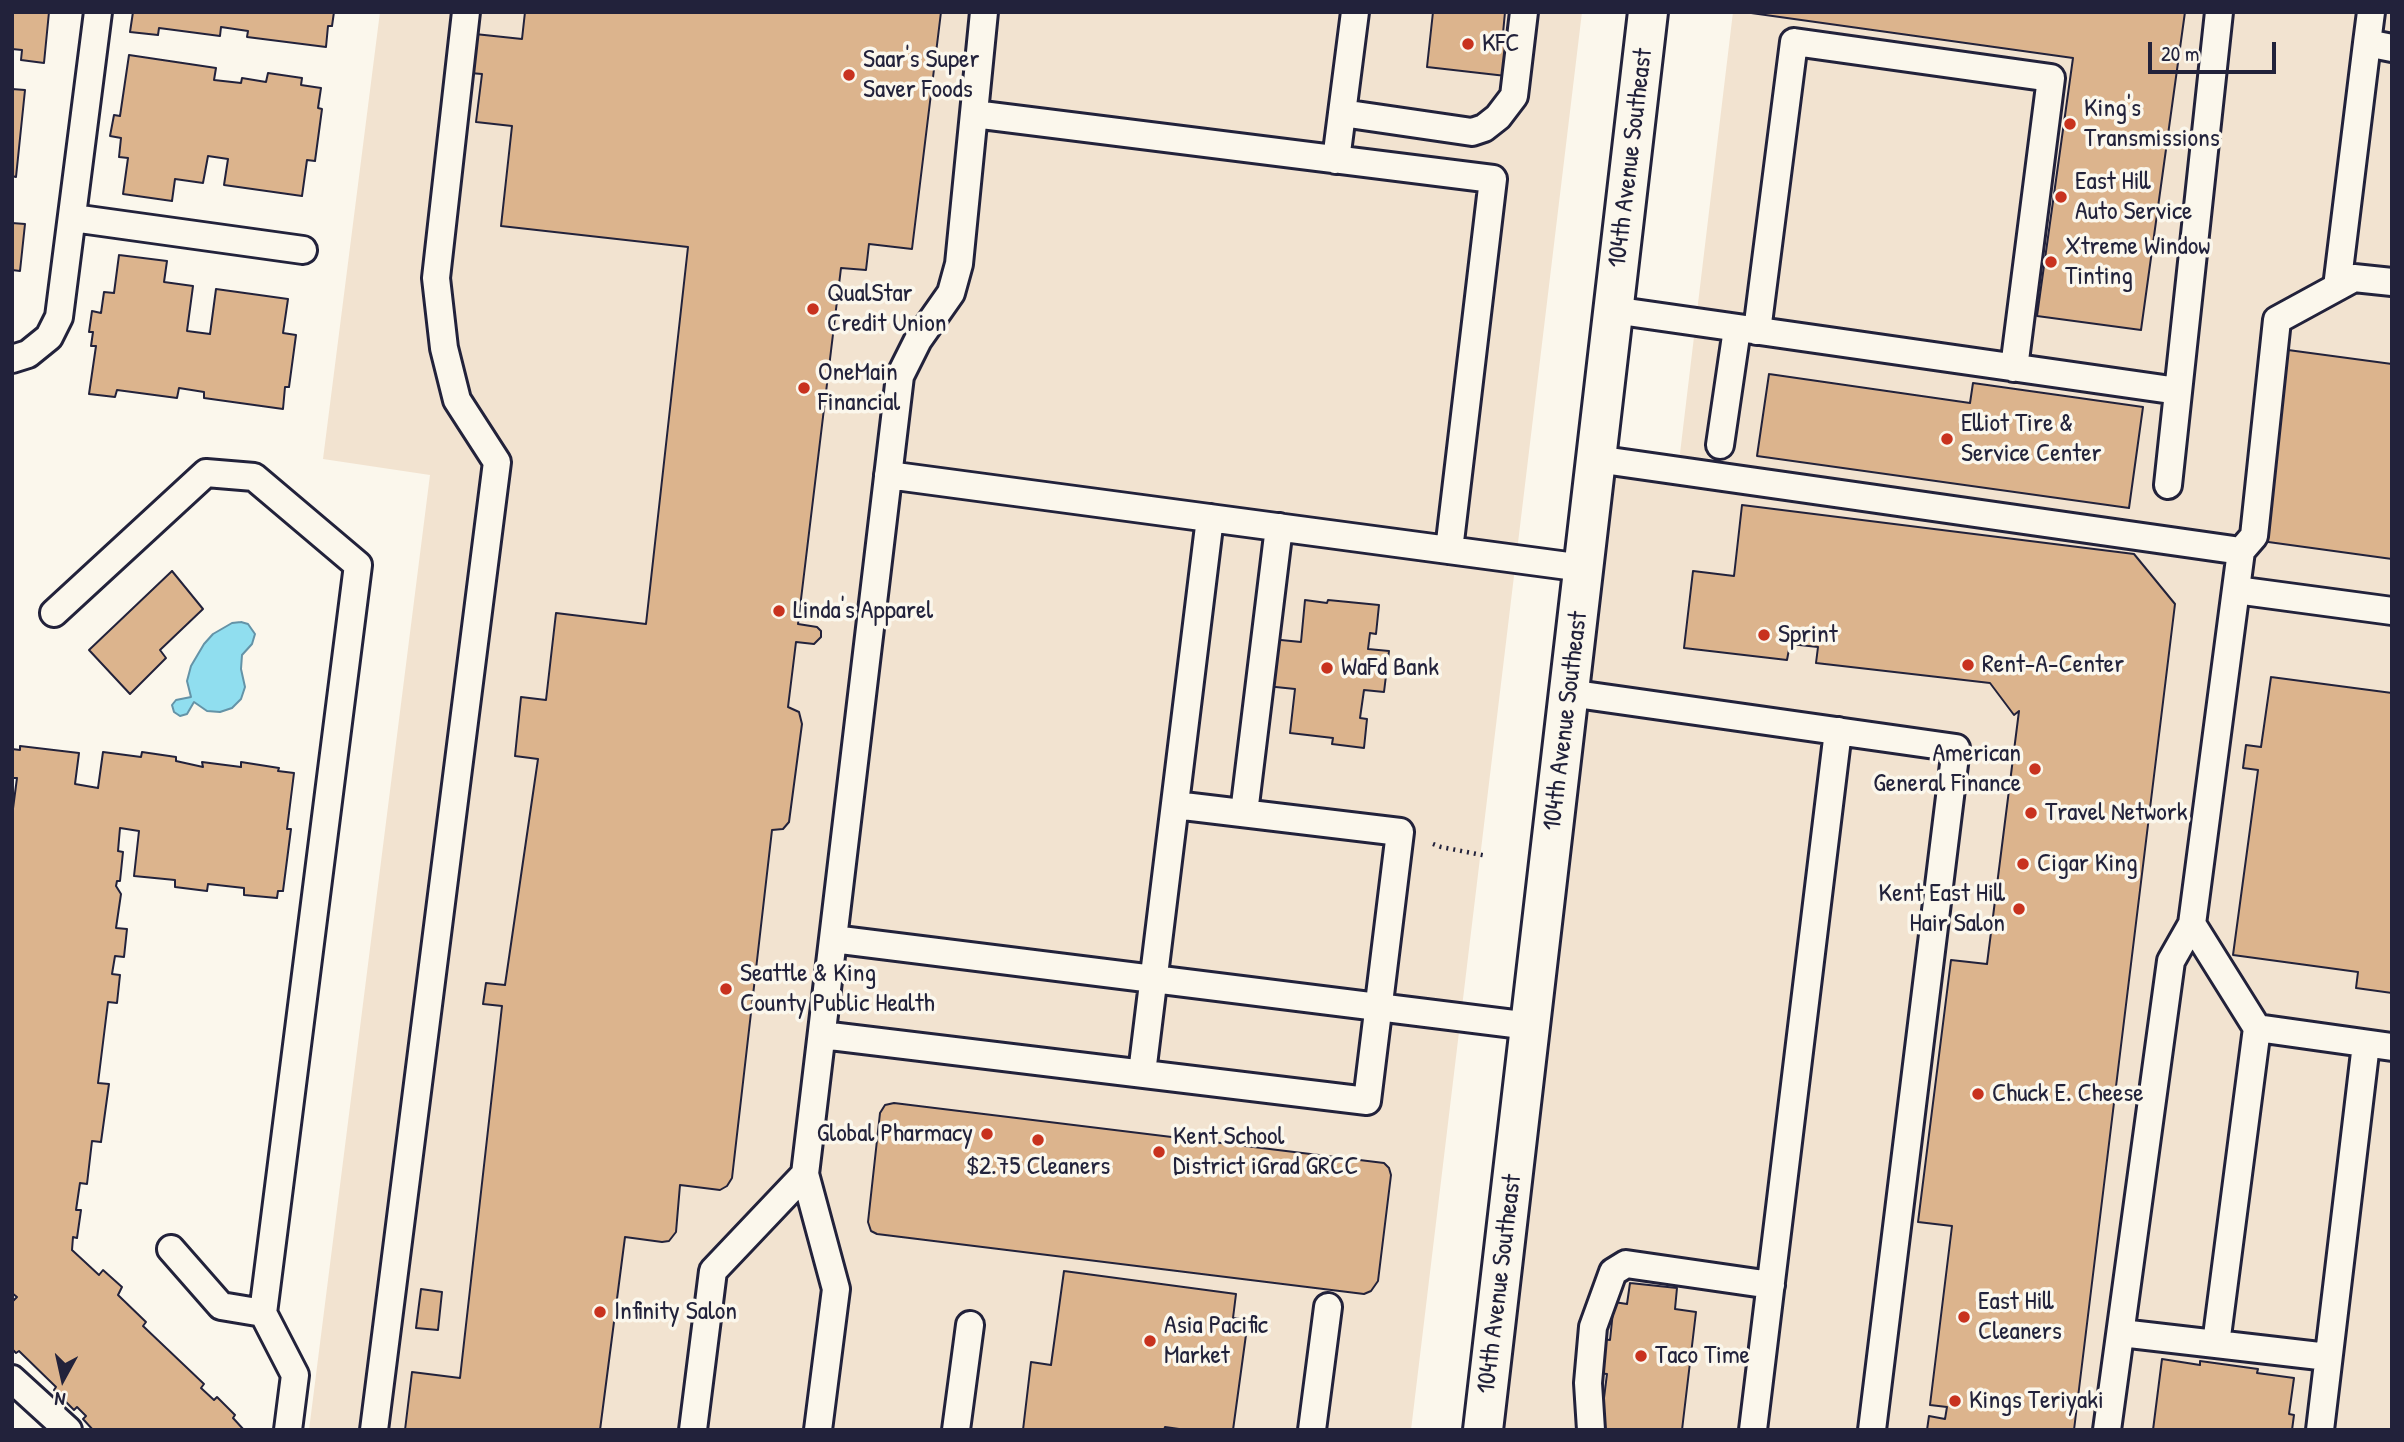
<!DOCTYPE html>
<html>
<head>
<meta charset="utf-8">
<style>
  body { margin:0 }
  #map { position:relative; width:2404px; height:1442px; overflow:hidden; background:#fbf7ec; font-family:"Patrick Hand",sans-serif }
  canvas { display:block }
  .frame { position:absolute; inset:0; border:14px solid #22223b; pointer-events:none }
  .north { position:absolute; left:28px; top:1344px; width:70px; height:70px; -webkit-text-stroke:5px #fbf7ec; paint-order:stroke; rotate:188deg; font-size:19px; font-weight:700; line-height:28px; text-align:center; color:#22223b }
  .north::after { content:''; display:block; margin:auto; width:24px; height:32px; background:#22223b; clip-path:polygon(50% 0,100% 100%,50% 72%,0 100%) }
  .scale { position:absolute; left:2148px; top:42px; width:128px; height:32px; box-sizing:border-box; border:4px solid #22223b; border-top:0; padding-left:9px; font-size:21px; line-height:24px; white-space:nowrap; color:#22223b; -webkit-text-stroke:5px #fbf7ec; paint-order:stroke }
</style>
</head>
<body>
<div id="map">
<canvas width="2404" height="1442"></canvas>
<div class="frame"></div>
<div class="north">N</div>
<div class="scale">20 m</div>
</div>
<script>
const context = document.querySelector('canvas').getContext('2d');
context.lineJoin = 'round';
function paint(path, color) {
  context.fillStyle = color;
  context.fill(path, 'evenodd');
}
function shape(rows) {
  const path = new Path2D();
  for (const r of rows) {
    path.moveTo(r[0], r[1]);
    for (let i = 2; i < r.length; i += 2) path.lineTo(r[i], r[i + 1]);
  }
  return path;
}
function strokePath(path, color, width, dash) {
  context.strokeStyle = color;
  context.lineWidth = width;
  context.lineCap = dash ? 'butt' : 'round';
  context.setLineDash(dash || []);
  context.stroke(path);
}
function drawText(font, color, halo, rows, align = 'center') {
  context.font = font + ' "Patrick Hand",sans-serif';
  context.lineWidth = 7;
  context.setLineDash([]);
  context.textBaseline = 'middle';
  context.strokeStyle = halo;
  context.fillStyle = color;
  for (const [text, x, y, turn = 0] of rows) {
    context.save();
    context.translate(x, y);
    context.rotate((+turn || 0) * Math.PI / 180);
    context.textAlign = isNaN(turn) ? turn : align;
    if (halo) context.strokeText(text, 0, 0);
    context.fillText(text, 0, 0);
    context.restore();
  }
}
const built = shape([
  [380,12,1582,12,1411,1430,309,1430,430,475,323,459],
  [1733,12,2392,12,2392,1430,1483,1430,1596,459,1678,470]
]);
const water = shape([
  [241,622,248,624,255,634,252,644,242,655,241,669,245,687,241,699,232,708,220,712,207,711,194,702,187,714,180,716,174,712,172,705,176,700,191,697,187,681,191,666,204,644,213,634,232,623,241,622]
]);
const building = shape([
  [12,12,49,12,44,63,21,60,22,50,12,49,12,12],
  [133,12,334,12,332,26,328,26,326,47,247,37,248,31,221,27,220,36,159,28,158,35,130,32,133,12],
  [525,12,941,12,912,249,869,244,866,270,841,268,798,624,817,627,821,631,821,637,814,644,796,642,788,707,799,712,802,724,789,822,783,829,772,830,732,1178,727,1186,720,1190,680,1185,676,1232,669,1241,662,1242,625,1237,600,1430,405,1430,412,1372,460,1378,502,1006,483,1004,486,983,505,985,538,759,515,756,521,697,546,700,556,613,646,624,688,247,501,226,512,126,476,122,482,74,470,73,475,34,522,39,525,12],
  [1433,12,1505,12,1502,44,1509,44,1506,76,1427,67,1433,12],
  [1744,12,2185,12,2141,330,2037,316,2073,58,1744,12],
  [129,55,216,68,214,80,241,83,242,78,266,82,268,73,302,78,301,85,321,88,318,108,322,109,315,161,307,160,302,196,224,185,228,159,208,156,203,183,175,179,172,201,123,194,128,158,119,157,121,138,110,136,114,115,120,116,129,55],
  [12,89,25,90,16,177,12,176,12,89],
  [12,223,25,224,20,271,12,270,12,223],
  [119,255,167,261,164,282,193,286,187,331,210,334,216,289,288,299,283,333,296,335,289,387,285,387,283,409,204,398,204,392,179,388,177,398,117,390,115,397,89,394,96,346,91,346,93,332,89,332,92,311,101,313,104,292,114,293,119,255],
  [2288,350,2392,364,2392,559,2261,541,2288,350],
  [1769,374,1970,403,1973,383,2143,407,2129,508,1757,456,1769,374],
  [1742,505,2134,554,2175,604,2074,1430,1927,1430,1929,1416,1945,1419,1947,1407,1930,1405,1952,1226,1918,1222,1951,960,1987,964,2019,711,2014,715,1990,683,1816,663,1818,647,1790,644,1787,660,1684,648,1693,571,1734,576,1742,505],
  [172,571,203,609,160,650,166,658,130,694,89,650,172,571],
  [1305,600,1327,603,1328,600,1379,605,1376,634,1370,633,1368,649,1389,651,1384,692,1364,690,1360,718,1367,719,1364,748,1332,744,1333,738,1290,733,1295,689,1266,686,1271,639,1301,642,1305,600],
  [2271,677,2392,693,2392,993,2356,988,2358,972,2233,955,2258,770,2243,768,2246,745,2261,747,2271,677],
  [20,746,79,753,75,784,98,788,103,752,141,757,142,752,176,757,176,761,203,767,202,762,241,767,241,762,279,768,278,771,294,773,287,829,291,829,283,891,278,891,277,898,244,895,244,888,208,884,207,891,175,887,175,880,134,876,139,831,120,828,118,851,123,852,120,881,117,881,116,886,121,894,116,928,127,929,124,957,115,956,112,974,120,975,117,1003,108,1002,98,1083,109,1084,101,1142,92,1141,87,1184,80,1183,76,1210,81,1210,77,1238,73,1237,72,1250,99,1275,103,1270,122,1287,118,1295,146,1322,143,1326,204,1384,201,1388,214,1400,217,1397,235,1415,233,1418,244,1430,93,1430,83,1419,86,1416,77,1407,74,1410,54,1390,56,1387,19,1351,16,1353,12,1349,12,1302,17,1297,12,1293,12,816,17,778,12,778,12,749,20,750,20,746],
  [894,1103,1384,1163,1389,1168,1391,1175,1378,1281,1371,1291,1364,1294,877,1234,871,1231,868,1222,880,1113,885,1105,894,1103],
  [1064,1271,1236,1294,1233,1318,1248,1320,1233,1430,1186,1430,1165,1427,1164,1430,1023,1430,1031,1362,1051,1365,1064,1271],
  [1630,1283,1677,1288,1675,1309,1696,1312,1682,1430,1600,1430,1607,1374,1590,1372,1594,1338,1610,1340,1614,1302,1627,1304,1630,1283],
  [421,1289,442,1292,438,1330,416,1328,421,1289],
  [2162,1359,2200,1365,2200,1361,2258,1369,2257,1373,2294,1378,2289,1414,2294,1415,2292,1430,2153,1430,2162,1359]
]);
const path = shape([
  [1433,844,1441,847,1487,856]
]);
const service = shape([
  [2367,43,2371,12],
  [1342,113,1472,132,1484,128,1498,117,1514,96,1524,12],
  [974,114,1493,179,1449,550],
  [1336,160,1355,12],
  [73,218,303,250],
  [2337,287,2367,43,2392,48],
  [1613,310,2178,391],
  [1757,331,1794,42,2051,78,2014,368],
  [12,359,28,354,49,337,59,317,98,12],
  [1720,445,1737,329],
  [1596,459,2241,551,2192,924,2171,961,2107,1430],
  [888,475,1583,568],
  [2168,485,2219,12],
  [2241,551,2254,536,2277,320,2354,278,2392,282],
  [2236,590,2392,611],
  [54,613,206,473,254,477,358,565,263,1313,295,1375,288,1430],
  [1569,693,1956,748,1872,1430],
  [1244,813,1279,527],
  [2192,924,2257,1028,2216,1344],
  [833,939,1530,1026],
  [2257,1028,2392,1047],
  [822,1035,1367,1101,1400,832,1175,805],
  [1142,1073,1210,518],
  [171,1249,221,1306,263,1313],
  [2121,1333,2328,1357],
  [12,1379,68,1430],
  [374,1430,497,462,457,400,444,348,436,278,466,12],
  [693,1430,713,1271,805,1174],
  [818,1430,836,1289,805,1174,900,376,918,340,951,293,959,264,984,12],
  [956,1430,970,1325],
  [1312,1430,1328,1307],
  [1591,1430,1588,1383,1593,1327,1613,1272,1626,1264,1771,1285],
  [1753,1430,1838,731],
  [2320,1430,2366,1044]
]);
const tertiary = shape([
  [1483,1430,1648,12]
]);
const markers = [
  [1468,44,7,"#c8321e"],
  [849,75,7,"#c8321e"],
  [2070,124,7,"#c8321e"],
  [2061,197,7,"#c8321e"],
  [2051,262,7,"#c8321e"],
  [813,309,7,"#c8321e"],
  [804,388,7,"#c8321e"],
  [1947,439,7,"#c8321e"],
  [779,611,7,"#c8321e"],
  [1764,635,7,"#c8321e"],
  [1968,665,7,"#c8321e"],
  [1327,668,7,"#c8321e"],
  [2035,769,7,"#c8321e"],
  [2031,813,7,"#c8321e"],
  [2023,864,7,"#c8321e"],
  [2019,909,7,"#c8321e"],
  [726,989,7,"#c8321e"],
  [1978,1094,7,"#c8321e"],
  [987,1134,7,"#c8321e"],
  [1038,1140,7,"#c8321e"],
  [1159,1152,7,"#c8321e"],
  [600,1312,7,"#c8321e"],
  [1964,1317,7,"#c8321e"],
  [1150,1341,7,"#c8321e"],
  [1641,1356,7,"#c8321e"],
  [1955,1401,7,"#c8321e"]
];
const poiNames = [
  ["KFC",1482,44],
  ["Saar's Super",863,60],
  ["Saver Foods",863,90],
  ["King's",2084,109],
  ["Transmissions",2084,139],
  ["East Hill",2075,182],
  ["Auto Service",2075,212],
  ["Xtreme Window",2065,247],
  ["Tinting",2065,277],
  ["QualStar",827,294],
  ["Credit Union",827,324],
  ["OneMain",818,373],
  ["Financial",818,403],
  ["Elliot Tire &",1961,424],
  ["Service Center",1961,454],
  ["Linda's Apparel",793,611],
  ["Sprint",1778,635],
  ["Rent-A-Center",1982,665],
  ["WaFd Bank",1341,668],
  ["American",2021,754,"right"],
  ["General Finance",2021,784,"right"],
  ["Travel Network",2045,813],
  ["Cigar King",2037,864],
  ["Kent East Hill",2005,894,"right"],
  ["Hair Salon",2005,924,"right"],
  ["Seattle & King",740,974],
  ["County Public Health",740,1004],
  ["Chuck E. Cheese",1992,1094],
  ["Global Pharmacy",973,1134,"right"],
  ["Kent School",1173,1137],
  ["District iGrad GRCC",1173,1167],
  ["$2.75 Cleaners",1038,1167,"center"],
  ["East Hill",1978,1302],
  ["Cleaners",1978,1332],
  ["Infinity Salon",614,1312],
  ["Asia Pacific",1164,1326],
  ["Market",1164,1356],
  ["Taco Time",1655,1356],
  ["Kings Teriyaki",1969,1401]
];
const streetNames = [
  ["104th Avenue Southeast",1631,158,-83],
  ["104th Avenue Southeast",1566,721,-83],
  ["104th Avenue Southeast",1500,1284,-83]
];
paint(built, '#f2e3d0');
paint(water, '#90deef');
strokePath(water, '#6493a7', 2);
paint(building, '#dcb48d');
strokePath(building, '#22223b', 2);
strokePath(service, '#22223b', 32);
strokePath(tertiary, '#22223b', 44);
strokePath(path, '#22223b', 4.5, [2, 5]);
strokePath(service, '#fbf7ec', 26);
strokePath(tertiary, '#fbf7ec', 38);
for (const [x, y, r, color] of markers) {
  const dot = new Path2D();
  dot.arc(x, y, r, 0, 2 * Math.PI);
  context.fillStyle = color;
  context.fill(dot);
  strokePath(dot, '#fbf7ec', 2.5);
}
drawText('26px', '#22223b', '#fbf7ec', poiNames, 'left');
drawText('26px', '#22223b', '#fbf7ec', streetNames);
</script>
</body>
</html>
